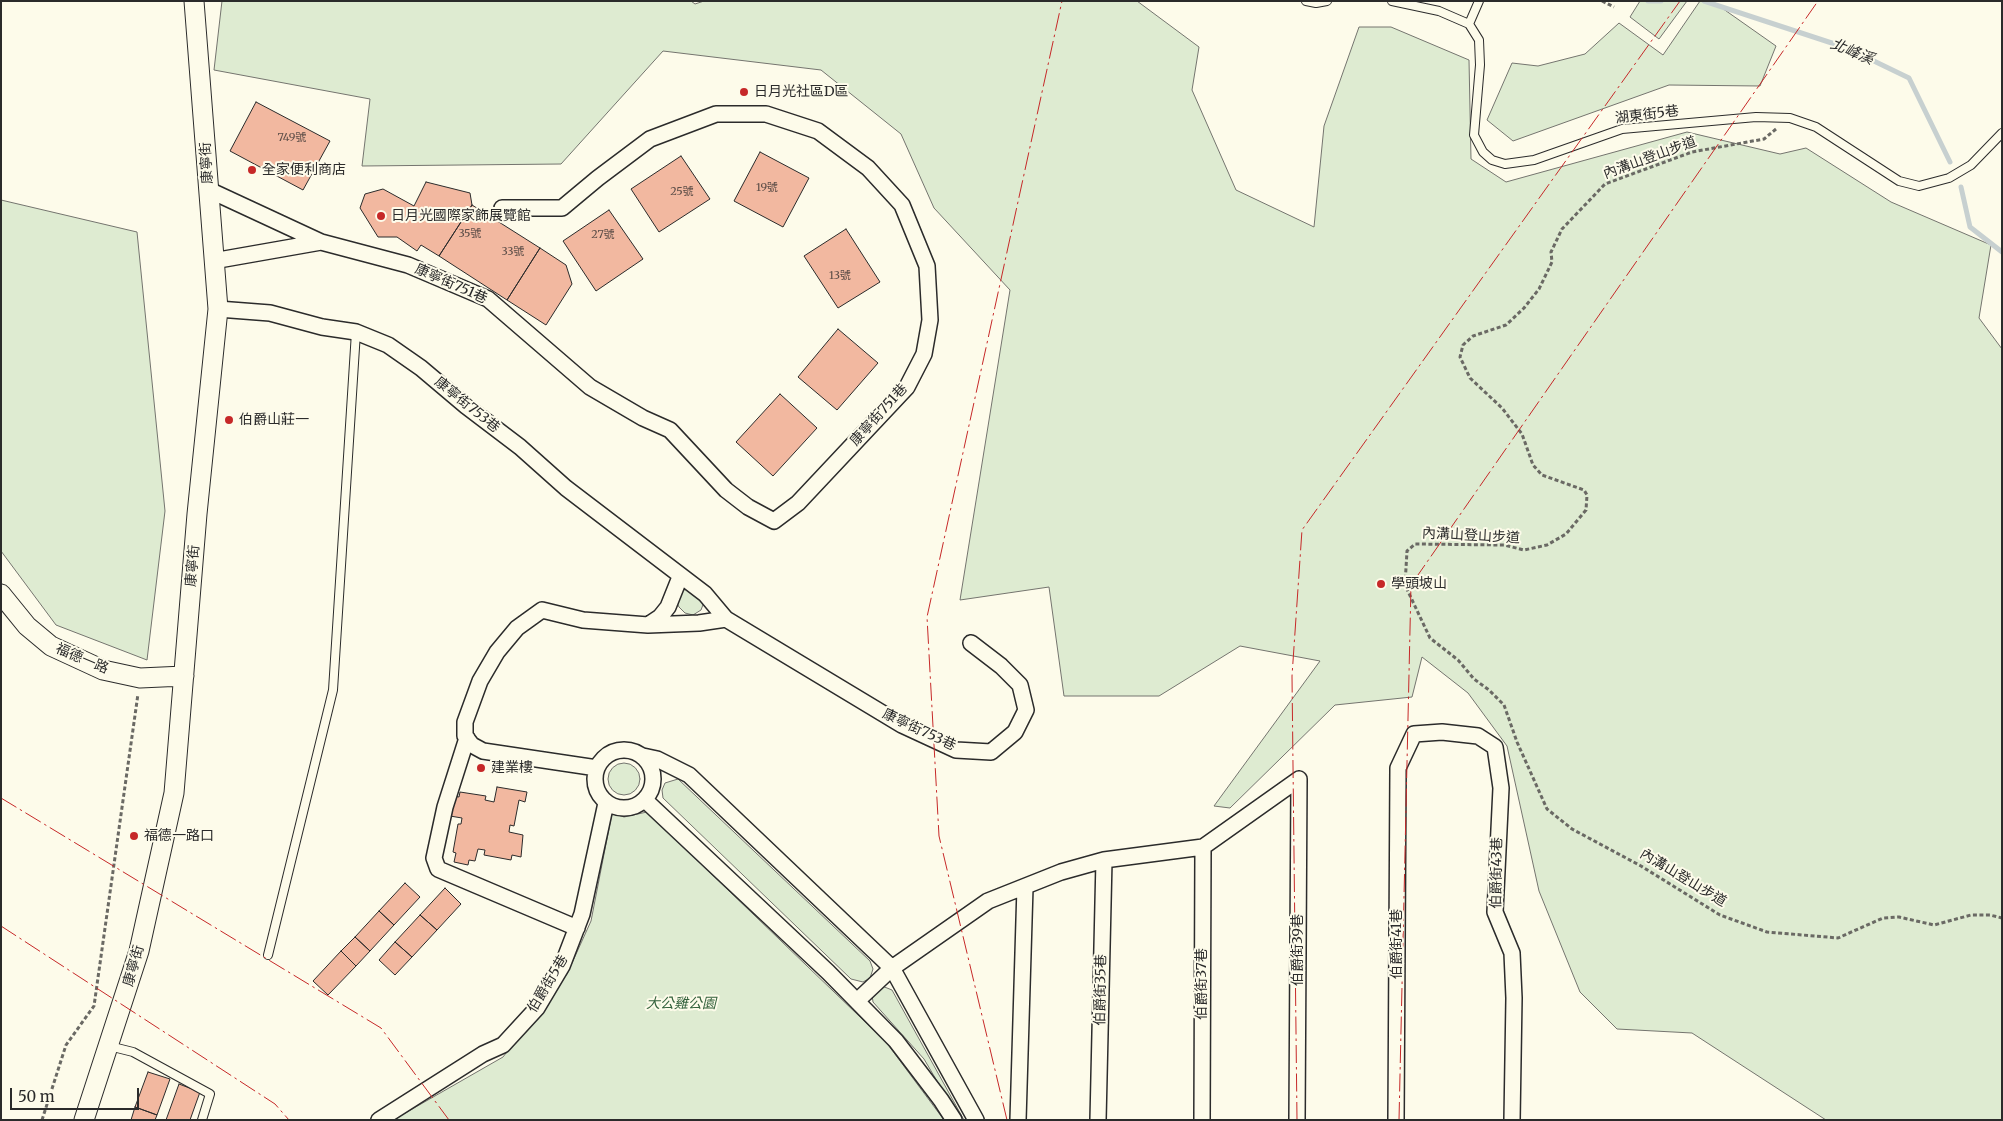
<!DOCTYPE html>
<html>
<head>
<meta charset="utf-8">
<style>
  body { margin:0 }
  #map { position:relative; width:2003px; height:1121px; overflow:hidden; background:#fdfbea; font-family:Merriweather,serif }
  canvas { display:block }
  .frame { position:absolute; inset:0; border:2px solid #2b2b2b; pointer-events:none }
  .scale { position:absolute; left:10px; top:1088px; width:129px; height:22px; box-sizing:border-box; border:2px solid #2b2b2b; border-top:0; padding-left:6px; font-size:15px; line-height:18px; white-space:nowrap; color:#2b2b2b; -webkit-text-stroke:4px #fdfbea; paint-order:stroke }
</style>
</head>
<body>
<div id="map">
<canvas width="2003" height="1121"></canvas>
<div class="frame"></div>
<div class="scale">50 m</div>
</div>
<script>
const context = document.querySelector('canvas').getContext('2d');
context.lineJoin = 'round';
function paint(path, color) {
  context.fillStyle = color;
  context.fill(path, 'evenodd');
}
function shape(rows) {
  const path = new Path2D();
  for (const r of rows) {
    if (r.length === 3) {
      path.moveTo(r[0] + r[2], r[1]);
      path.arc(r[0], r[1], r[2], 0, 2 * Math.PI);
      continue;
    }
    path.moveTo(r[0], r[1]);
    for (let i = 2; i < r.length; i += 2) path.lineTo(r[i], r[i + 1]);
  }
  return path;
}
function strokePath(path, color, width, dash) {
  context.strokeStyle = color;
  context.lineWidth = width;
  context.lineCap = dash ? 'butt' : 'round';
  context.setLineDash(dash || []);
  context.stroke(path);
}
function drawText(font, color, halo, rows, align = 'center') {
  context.font = font + ' Merriweather,"Noto Sans TC",serif';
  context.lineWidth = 4;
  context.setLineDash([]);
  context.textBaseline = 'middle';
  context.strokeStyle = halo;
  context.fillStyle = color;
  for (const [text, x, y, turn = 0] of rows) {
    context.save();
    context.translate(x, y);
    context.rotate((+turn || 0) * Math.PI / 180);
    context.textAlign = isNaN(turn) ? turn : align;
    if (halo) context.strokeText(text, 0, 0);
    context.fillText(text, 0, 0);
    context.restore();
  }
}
const green = shape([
  [222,1,691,1,695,4,704,1,1137,1,1199,47,1192,90,1236,190,1314,227,1324,126,1359,27,1391,27,1469,60,1471,159,1506,182,1687,132,1780,154,1806,148,1891,202,1991,245,1979,318,2002,349,2002,1120,1826,1120,1692,1033,1617,1029,1580,992,1539,891,1507,746,1468,693,1422,657,1412,697,1335,705,1230,808,1214,806,1320,661,1240,646,1159,696,1064,696,1049,587,960,600,1010,290,934,208,901,134,821,70,663,51,561,164,362,166,370,99,214,70,222,1],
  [1640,1,1687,1,1659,39,1630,17,1640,1],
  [1700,1,1712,1,1776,46,1760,86,1669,85,1513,141,1487,120,1512,63,1538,66,1585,54,1619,23,1663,55,1700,1],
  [1,200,137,232,165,511,147,660,56,625,1,551,1,200],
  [686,589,704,602,701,610,693,615,685,613,679,607,677,603,682,591,686,589],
  [624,779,16],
  [678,779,870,961,873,969,870,978,863,982,851,979,663,798,662,790,665,783,678,779],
  [647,812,886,1042,944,1120,393,1120,503,1057,567,974,591,921,612,813,624,817,647,812],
  [882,986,892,990,964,1120,960,1120,924,1059,873,1002,872,995,882,986]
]);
const stream = shape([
  [1648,1,1661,1],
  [1704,1,1847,48,1909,78,1950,162],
  [1961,187,1970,227,2002,252]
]);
const building = shape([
  [256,102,330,141,303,190,230,151,256,102],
  [760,152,809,178,783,227,734,201,760,152],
  [681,156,710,199,659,232,631,189,681,156],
  [426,182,470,193,472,205,439,256,421,245,417,251,397,237,378,237,360,208,365,194,383,189,414,206,426,182],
  [472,205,540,248,507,300,439,256,472,205],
  [609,210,643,259,596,291,563,241,609,210],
  [846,229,880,282,838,308,804,256,846,229],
  [540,248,566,265,572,284,546,325,507,300,540,248],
  [838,329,878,363,837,410,798,377,838,329],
  [780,394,817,428,773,476,736,442,780,394],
  [497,787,527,792,525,802,519,800,514,826,510,825,509,832,523,835,521,857,512,855,511,860,484,855,485,850,478,849,475,861,469,860,468,865,454,862,456,853,453,852,458,824,461,824,462,818,450,816,449,795,459,797,460,792,486,796,485,800,494,802,497,787],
  [405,883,420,897,394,925,379,911,405,883],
  [445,888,461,904,437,930,420,915,445,888],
  [379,911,394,925,370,951,355,937,379,911],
  [420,915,437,930,412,957,395,942,420,915],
  [355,937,370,951,356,966,341,951,355,937],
  [395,942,412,957,395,975,379,960,395,942],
  [341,951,356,966,328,995,313,981,341,951],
  [148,1072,170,1079,157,1115,135,1107,148,1072],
  [179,1084,200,1092,190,1120,166,1120,179,1084],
  [135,1107,157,1115,155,1120,131,1120,135,1107]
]);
const path = shape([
  [1602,1,1614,7],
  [1776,129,1764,139,1692,152,1605,184,1562,229,1551,252,1552,262,1539,289,1524,308,1506,325,1473,336,1463,345,1460,357,1470,378,1502,408,1522,434,1533,465,1542,475,1584,490,1587,495,1586,510,1566,534,1547,545,1524,550,1504,545,1415,544,1407,551,1405,585,1430,638,1458,660,1474,679,1489,690,1504,705,1517,742,1547,809,1572,829,1641,866,1720,915,1767,932,1838,938,1883,918,1899,917,1934,925,1971,915,1990,915,2002,918],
  [42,1120,66,1045,94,1006,138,694]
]);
const service = shape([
  [1306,1,1316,3,1327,1],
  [1392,1,1439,11,1469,24,1479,40,1480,65,1474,135,1483,152,1492,160,1505,164,1534,160,1622,129,1756,117,1790,118,1816,127,1899,181,1919,186,1949,178,1971,165,2002,133],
  [1469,24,1479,1],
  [268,955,333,690,356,332],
  [109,1046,133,1052,210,1094,202,1120]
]);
const minor = shape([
  [209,190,321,242,408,265,488,299,590,387,643,418,670,430,726,490,748,507,774,521,798,503,907,387,924,354,930,320,927,266,902,205,868,168,818,131,766,114,716,114,650,139,598,178,562,208,502,208],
  [213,261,321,242],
  [218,309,270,313,322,327,356,332,388,345,421,368,466,406,520,447,566,488,705,594,726,619,902,725,956,750,991,752,1015,732,1026,710,1020,685,1001,666,971,643],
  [648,625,660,617,668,607,680,577],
  [467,738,445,807,434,858,438,869,577,928],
  [624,779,29],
  [643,756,657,759,689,775,892,968,976,1120],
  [597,768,483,751,472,745,465,736,465,722,480,681,497,652,517,628,542,610,583,620,648,625,699,623,726,619],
  [645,800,828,972,896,1041,941,1100,954,1120],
  [857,1001,892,968,988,901,1061,872,1104,860,1203,847,1299,779],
  [379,1120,483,1054,503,1045,537,1008,562,966,582,914,606,803],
  [1018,1120,1025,887],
  [1098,1120,1104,860],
  [1202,1120,1203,847],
  [1297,1120,1299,779],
  [1396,1120,1398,768,1414,734,1442,732,1478,736,1495,747,1501,788,1495,912,1512,953,1514,998,1512,1120]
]);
const tertiary = shape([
  [1,594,27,626,51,646,103,670,140,678,184,676],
  [84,1120,139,951,174,793,197,514,218,309,194,1]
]);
const power = shape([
  [1,798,381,1028,449,1120],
  [1,926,275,1104,289,1120],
  [1007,1120,939,836,927,617,1062,1],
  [1297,1120,1292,676,1302,530,1680,1],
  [1399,1120,1411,585,1818,1]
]);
const markers = [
  [744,92,5,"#c62828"],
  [252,170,5,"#c62828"],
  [381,216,5,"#c62828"],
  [229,420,5,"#c62828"],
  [1381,584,5,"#c62828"],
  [481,768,5,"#c62828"],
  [134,836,5,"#c62828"]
];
const numberNames = [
  ["749號",292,138],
  ["19號",767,188],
  ["25號",682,192],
  ["35號",470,234],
  ["27號",603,235],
  ["33號",513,252],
  ["13號",840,276]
];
const poiNames = [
  ["日月光社區D區",754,92],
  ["全家便利商店",262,170],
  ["日月光國際家飾展覽館",391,216],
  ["伯爵山莊一",239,420],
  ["學頭坡山",1391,584],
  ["建業樓",491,768],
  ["福德一路口",144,836]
];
const streetNames = [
  ["湖東街5巷",1647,115,-7],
  ["內溝山登山步道",1650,158,-20],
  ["康寧街",207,163,-93],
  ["康寧街751巷",451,284,24],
  ["康寧街753巷",467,405,39],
  ["康寧街751巷",879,415,-48],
  ["內溝山登山步道",1471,536,3],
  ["康寧街",193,566,-85],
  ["福德一路",82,659,23],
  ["康寧街753巷",919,730,25],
  ["伯爵街43巷",1497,873,-89],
  ["內溝山登山步道",1683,878,31],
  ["伯爵街41巷",1397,944,-90],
  ["伯爵街39巷",1298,950,-90],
  ["康寧街",134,966,-74],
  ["伯爵街5巷",548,984,-59],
  ["伯爵街37巷",1202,984,-90],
  ["伯爵街35巷",1101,990,-89]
];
const parkNames = [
  ["大公雞公園",681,1004]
];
const waterNames = [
  ["北峰溪",1852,52,22]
];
paint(green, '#deebd1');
strokePath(green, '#74746e', 1);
strokePath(stream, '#c7d0d0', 5);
paint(building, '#f2b8a0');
strokePath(building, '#2b2b2b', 1);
strokePath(service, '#2b2b2b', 10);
strokePath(minor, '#2b2b2b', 18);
strokePath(tertiary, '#2b2b2b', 21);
strokePath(path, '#6a6964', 3, [4, 2.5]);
strokePath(service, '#fdfbea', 8);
strokePath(minor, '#fdfbea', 15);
strokePath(tertiary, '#fdfbea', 19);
strokePath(power, '#c62828', 1, [18, 4, 2.5, 4]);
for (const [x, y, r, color] of markers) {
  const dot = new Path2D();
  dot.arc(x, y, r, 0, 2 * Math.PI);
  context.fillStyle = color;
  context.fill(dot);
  strokePath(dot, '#fdfbea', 2);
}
drawText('11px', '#5d4e48', null, numberNames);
drawText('14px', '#2b2b2b', '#fdfbea', poiNames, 'left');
drawText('14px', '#2b2b2b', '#fdfbea', streetNames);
drawText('italic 14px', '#34623c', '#fdfbea', parkNames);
drawText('italic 15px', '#2b2b2b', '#fdfbea', waterNames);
</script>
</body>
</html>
